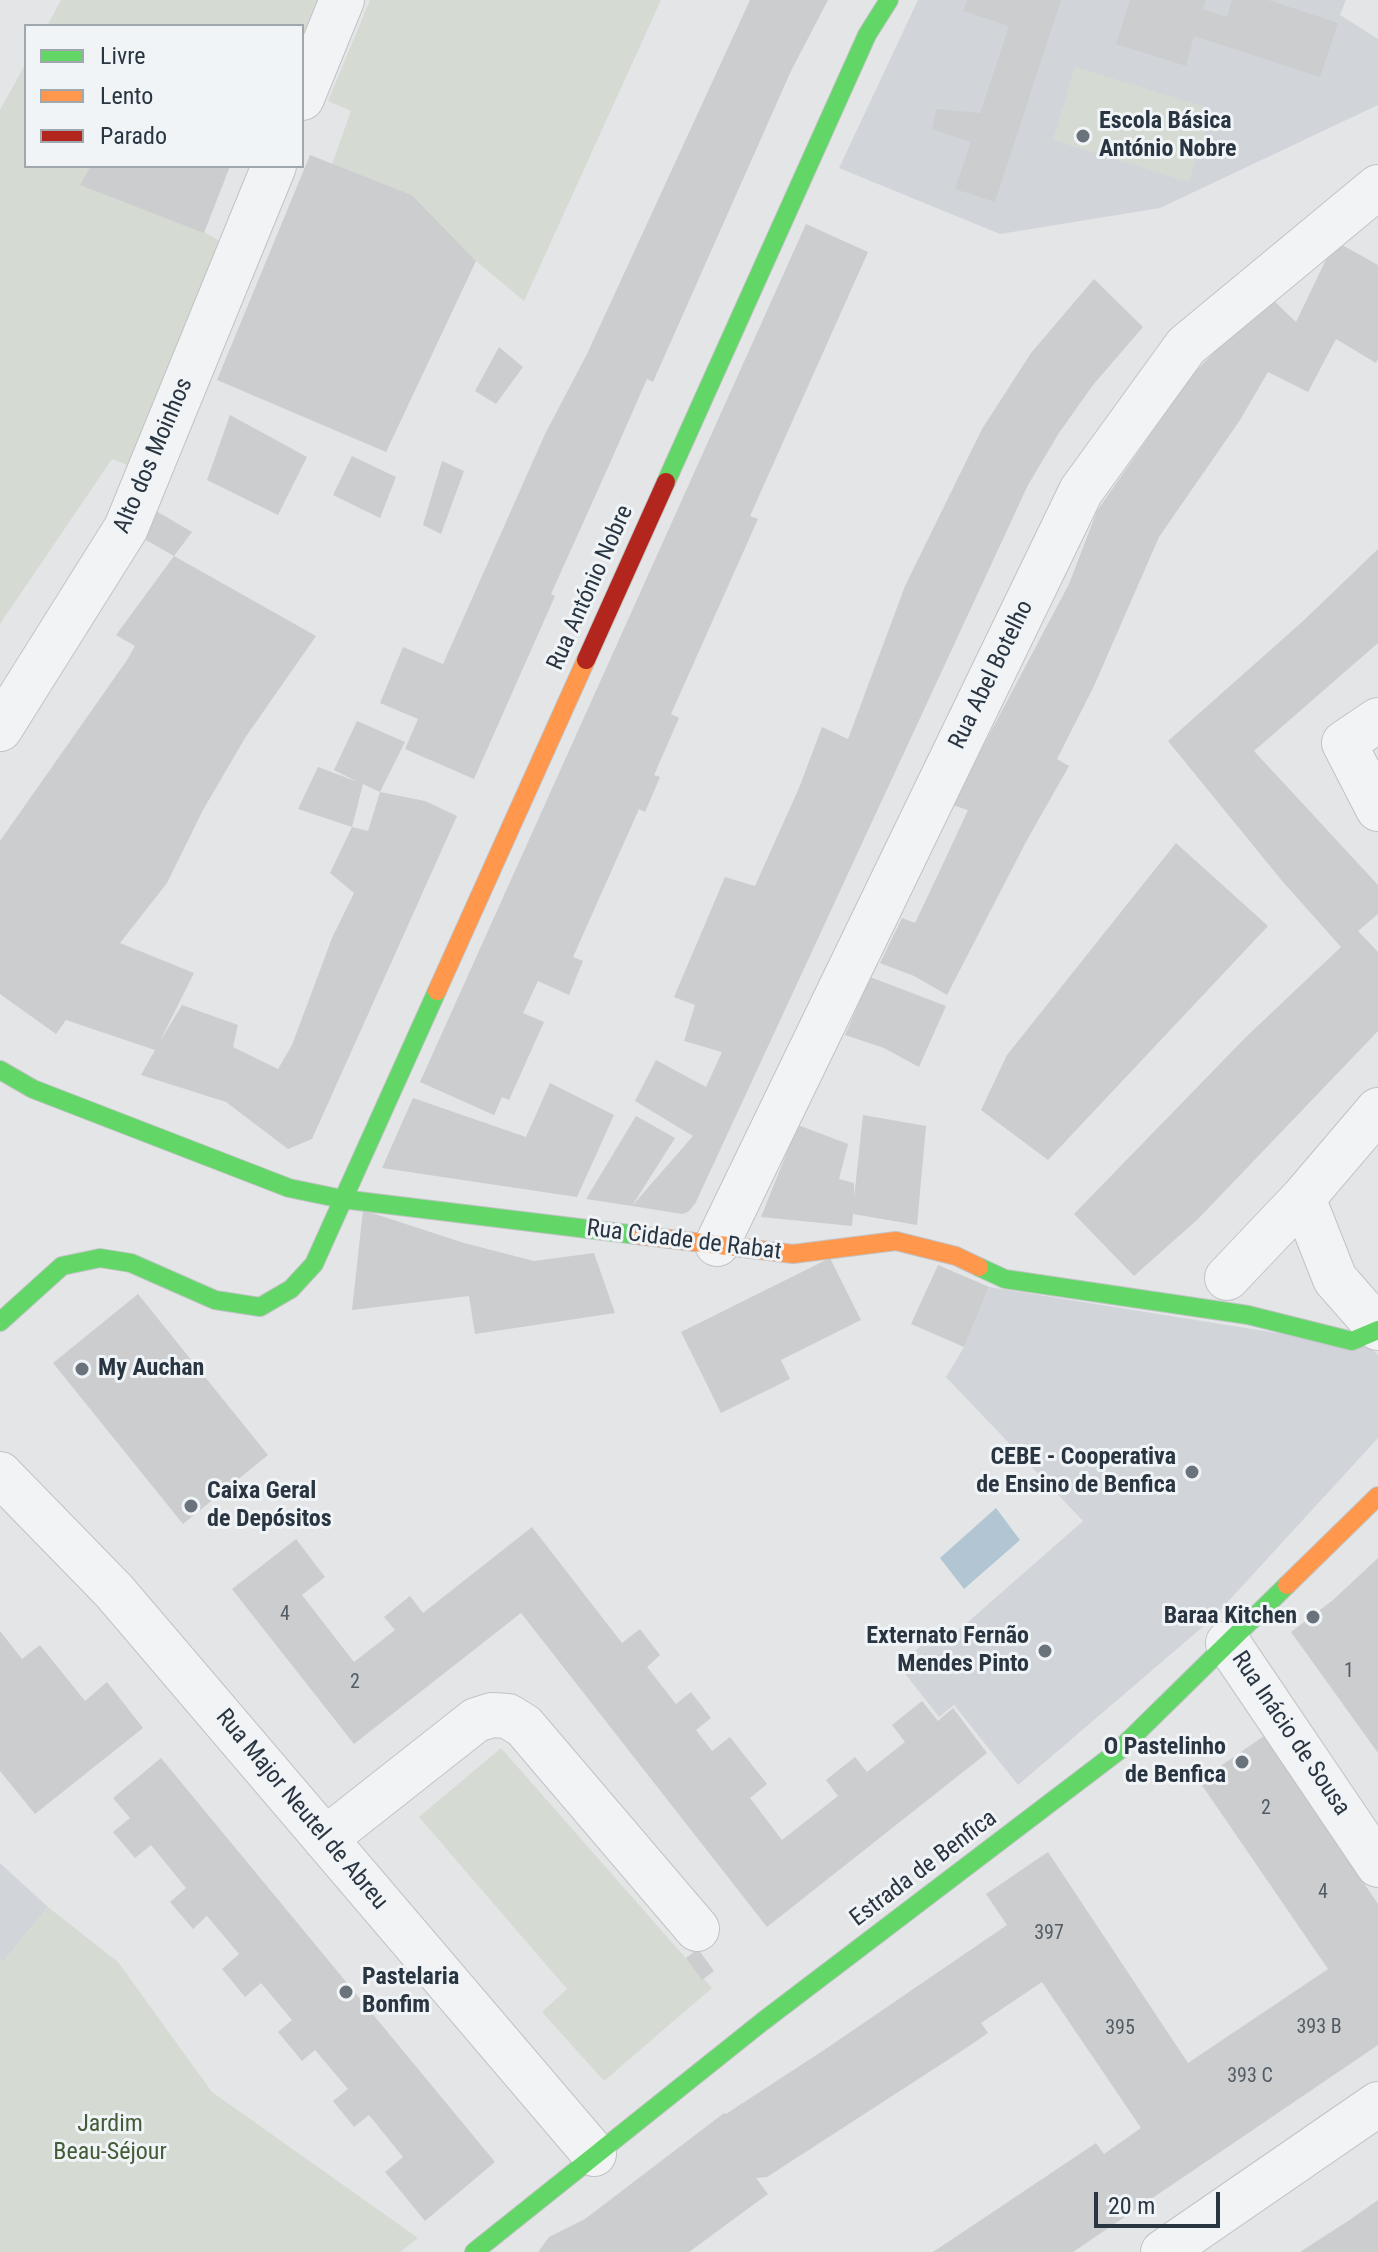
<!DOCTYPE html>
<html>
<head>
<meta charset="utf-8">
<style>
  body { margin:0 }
  #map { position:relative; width:1378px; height:2252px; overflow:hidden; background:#e3e5e7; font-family:"Roboto Condensed",sans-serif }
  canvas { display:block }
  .legend { position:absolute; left:24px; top:24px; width:280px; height:144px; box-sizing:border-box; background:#f0f4f7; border:2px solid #a0a8ae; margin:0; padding:10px 14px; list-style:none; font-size:24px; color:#293541 }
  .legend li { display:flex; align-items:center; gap:16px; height:40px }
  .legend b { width:40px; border:2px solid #a0a8ae }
  .scale { position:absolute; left:1094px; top:2192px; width:126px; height:36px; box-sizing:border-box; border:4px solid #293541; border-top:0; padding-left:10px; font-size:24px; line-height:28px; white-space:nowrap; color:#293541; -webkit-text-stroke:6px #f0f4f7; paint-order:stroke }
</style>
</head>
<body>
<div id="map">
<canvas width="1378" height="2252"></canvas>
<ul class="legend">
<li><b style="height:10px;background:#63d668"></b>Livre</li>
<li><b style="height:10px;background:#ff974d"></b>Lento</li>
<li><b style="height:10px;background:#b3261e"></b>Parado</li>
</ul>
<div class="scale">20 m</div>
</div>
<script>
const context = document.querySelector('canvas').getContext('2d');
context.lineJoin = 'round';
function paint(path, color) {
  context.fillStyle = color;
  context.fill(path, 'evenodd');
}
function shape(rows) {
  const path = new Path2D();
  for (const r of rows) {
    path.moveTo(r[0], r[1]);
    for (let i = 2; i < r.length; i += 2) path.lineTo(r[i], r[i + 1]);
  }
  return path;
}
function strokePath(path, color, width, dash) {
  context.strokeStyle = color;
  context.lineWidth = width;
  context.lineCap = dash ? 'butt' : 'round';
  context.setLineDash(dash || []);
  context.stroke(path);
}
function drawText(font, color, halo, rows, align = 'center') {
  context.font = font + ' "Roboto Condensed",sans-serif';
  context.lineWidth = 6;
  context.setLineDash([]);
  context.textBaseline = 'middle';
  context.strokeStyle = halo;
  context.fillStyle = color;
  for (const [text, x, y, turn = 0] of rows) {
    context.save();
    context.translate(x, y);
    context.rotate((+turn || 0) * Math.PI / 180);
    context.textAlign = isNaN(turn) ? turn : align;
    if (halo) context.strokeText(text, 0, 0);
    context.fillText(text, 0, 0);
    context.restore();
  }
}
const built = shape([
  [918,0,1346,0,1340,15,1378,39,1378,105,1160,208,1000,234,839,168],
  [989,1287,1371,1348,1378,1355,1378,1438,1212,1619,1018,1785,954,1705,939,1717,899,1666,942,1626,952,1636,1083,1521,946,1377,964,1347],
  [0,1863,48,1907,0,1966]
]);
const green = shape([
  [61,0,326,0,302,67,302,26,47,26],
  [370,0,661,0,524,301,476,261,412,195,332,164,351,111,328,101],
  [26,63,26,166,230,166,204,232,227,245,137,469,112,459,0,624,0,110],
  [1075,67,1212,109,1189,182,1053,140],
  [501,1748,712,1988,604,2081,542,2012,567,1989,419,1817],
  [48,1907,118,1962,212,2092,418,2238,400,2252,0,2252,0,1959,4,1961]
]);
const water = shape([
  [996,1508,1020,1540,964,1589,940,1558]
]);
const building = shape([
  [750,0,828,0,791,71,653,382,647,379,610,463,551,594,555,596,474,779,405,749,418,719,380,703,403,647,443,664,545,434,587,354],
  [967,0,1061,0,995,202,955,189,971,142,932,129,936,109,980,113,1009,26,963,11],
  [1130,0,1206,0,1203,9,1227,17,1232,0,1268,0,1338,23,1320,77,1194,36,1186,66,1116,44],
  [310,155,412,195,476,261,386,452,217,380],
  [91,166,230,166,204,233,80,185],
  [806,224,868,252,750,516,758,519,671,714,679,718,654,775,660,777,645,812,639,809,573,957,583,961,569,995,538,981,523,1013,544,1022,509,1100,502,1097,494,1115,420,1082],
  [1335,241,1378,265,1378,359,1376,363,1336,339,1308,392,1268,372,1240,420,1159,537,1094,686,1057,759,1069,766,1027,840,947,995,914,976,880,963,902,918,915,923,943,864,968,810,952,805,1069,584,1097,511,1191,376,1269,296,1296,322],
  [1094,279,1143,327,1093,385,1059,433,1028,485,695,1204,688,1212,682,1214,632,1206,693,1136,635,1101,656,1060,706,1087,722,1052,684,1041,695,1005,674,997,725,877,755,886,799,788,822,727,848,739,905,586,982,429,1031,353],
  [499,347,523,367,496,404,475,391],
  [230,415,307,457,278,515,207,480],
  [352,456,396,477,380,518,333,495],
  [442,461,464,471,441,534,423,525],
  [156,511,192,532,174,556,139,536],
  [1378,549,1378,643,1254,751,1378,885,1378,914,1358,931,1378,952,1378,1031,1198,1219,1134,1276,1074,1214,1246,1037,1341,947,1283,882,1168,741,1302,622],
  [174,556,316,636,245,738,203,810,167,883,120,943,194,973,159,1043,182,1005,238,1025,233,1047,278,1069,292,1045,332,938,354,893,330,873,352,827,368,831,380,792,425,801,457,816,312,1139,288,1149,226,1102,141,1075,155,1050,66,1020,56,1034,0,994,0,841,127,660,135,646,116,635],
  [357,721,405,742,380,792,363,784,352,827,298,809,318,767,358,782,334,770],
  [1176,843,1268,926,1048,1160,981,1110,1007,1055],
  [870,977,946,1006,919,1067,884,1048,845,1035],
  [550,1083,614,1115,577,1197,382,1168,413,1098,526,1137],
  [863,1115,926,1126,917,1225,853,1214,852,1226,761,1217,798,1125,848,1144,839,1179,854,1183,854,1198],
  [636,1116,675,1138,632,1206,586,1199],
  [363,1210,464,1243,534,1261,594,1253,615,1313,475,1334,469,1296,352,1310],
  [830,1258,861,1320,781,1360,790,1379,721,1413,681,1332],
  [938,1265,989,1287,964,1347,911,1324],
  [138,1294,268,1455,183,1524,53,1363],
  [532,1527,622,1643,640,1629,660,1655,647,1667,676,1704,691,1692,711,1718,696,1730,712,1751,730,1737,767,1784,750,1798,782,1840,838,1796,826,1780,855,1757,867,1772,905,1742,892,1725,922,1701,938,1721,953,1708,987,1753,767,1927,521,1613,354,1744,232,1589,296,1539,325,1577,302,1595,354,1662,395,1630,384,1617,410,1596,423,1613],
  [1378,1558,1378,1753,1291,1632,1333,1600],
  [0,1631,22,1659,40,1645,85,1701,107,1682,143,1728,35,1814,0,1771],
  [1264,1736,1378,1904,1378,2045,1073,2252,933,2252,1096,2143,1104,2154,1141,2128,1042,1982,981,2023,988,2033,960,2052,767,2177,756,2178,768,2194,689,2252,538,2252,549,2237,585,2219,724,2113,726,2114,824,2050,1007,1925,986,1894,1048,1852,1188,2063,1328,1969,1199,1781],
  [161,1758,495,2162,425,2221,385,2172,403,2157,369,2115,354,2127,333,2101,348,2089,315,2050,302,2061,278,2032,292,2020,261,1983,245,1997,222,1969,239,1954,207,1916,193,1929,170,1902,186,1888,151,1845,135,1858,113,1832,130,1818,113,1798],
  [698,1949,714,1971,702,1980,686,1958],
  [1378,2200,1378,2252,1300,2252,1351,2219]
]);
const street = shape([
  [302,98,342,0],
  [1378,720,1344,743,1378,809],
  [0,729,126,528,274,166],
  [1378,1110,1303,1198,1335,1279,1378,1328],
  [717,1244,1081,491,1186,346,1378,187],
  [1227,1278,1303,1198],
  [0,1474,114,1591,594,2154],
  [1228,1643,1378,1865],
  [325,1839,476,1720,492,1715,508,1716,524,1726,697,1929],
  [1163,2252,1378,2104]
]);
const fast = shape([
  [666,482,867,35,889,0],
  [0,1070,33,1089,289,1188,342,1199,637,1235],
  [979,1267,1005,1279,1248,1315,1352,1341,1378,1330],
  [0,1322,62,1266,100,1258,131,1263,215,1300,260,1307,291,1289,314,1264,437,991],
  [474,2252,762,2022,1117,1752,1287,1585]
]);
const slow = shape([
  [437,991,586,660],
  [637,1235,793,1254,896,1241,956,1256,979,1267],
  [1287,1585,1378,1496]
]);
const jam = shape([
  [586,660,666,482]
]);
const markers = [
  [1083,136,8,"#6a737b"],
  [82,1369,8,"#6a737b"],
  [1192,1472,8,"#6a737b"],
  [191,1506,8,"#6a737b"],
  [1313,1617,8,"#6a737b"],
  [1045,1651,8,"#6a737b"],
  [1242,1762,8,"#6a737b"],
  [346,1992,8,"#6a737b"]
];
const numberNames = [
  ["4",285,1615],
  ["1",1349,1672],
  ["2",355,1683],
  ["2",1266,1809],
  ["4",1323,1893],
  ["397",1049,1934],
  ["393 B",1319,2028],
  ["395",1120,2029],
  ["393 C",1250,2077]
];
const poiNames = [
  ["Escola Básica",1099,122],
  ["António Nobre",1099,150],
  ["My Auchan",98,1369],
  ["CEBE - Cooperativa",1176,1458,"right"],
  ["de Ensino de Benfica",1176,1486,"right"],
  ["Caixa Geral",207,1492],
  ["de Depósitos",207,1520],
  ["Baraa Kitchen",1297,1617,"right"],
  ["Externato Fernão",1029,1637,"right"],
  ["Mendes Pinto",1029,1665,"right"],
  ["O Pastelinho",1226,1748,"right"],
  ["de Benfica",1226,1776,"right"],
  ["Pastelaria",362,1978],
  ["Bonfim",362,2006]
];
const streetNames = [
  ["Alto dos Moinhos",154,456,-67],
  ["Rua António Nobre",591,588,-66],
  ["Rua Abel Botelho",992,675,-64],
  ["Rua Cidade de Rabat",684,1241,7],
  ["Rua Inácio de Sousa",1290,1734,56],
  ["Rua Major Neutel de Abreu",301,1810,50],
  ["Estrada de Benfica",924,1869,-37]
];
const parkNames = [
  ["Jardim",110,2125],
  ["Beau-Séjour",110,2153]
];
paint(built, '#d1d5da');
paint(green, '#d5dbd3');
paint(water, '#b1c6d2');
paint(building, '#cbcdcf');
strokePath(street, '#c1c3c5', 46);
strokePath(fast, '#c1c3c5', 20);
strokePath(slow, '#c1c3c5', 20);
strokePath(jam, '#c1c3c5', 20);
strokePath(street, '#f2f3f4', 44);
strokePath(fast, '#63d668', 18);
strokePath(slow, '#ff974d', 18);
strokePath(jam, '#b3261e', 18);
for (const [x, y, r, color] of markers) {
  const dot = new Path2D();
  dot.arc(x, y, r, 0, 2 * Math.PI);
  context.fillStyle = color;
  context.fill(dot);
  strokePath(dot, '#f0f4f7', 3);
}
drawText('20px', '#525c65', null, numberNames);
drawText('bold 24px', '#293541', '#f0f4f7', poiNames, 'left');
drawText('24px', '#293541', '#f0f4f7', streetNames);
drawText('24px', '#445c37', '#f0f4f7', parkNames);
</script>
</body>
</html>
